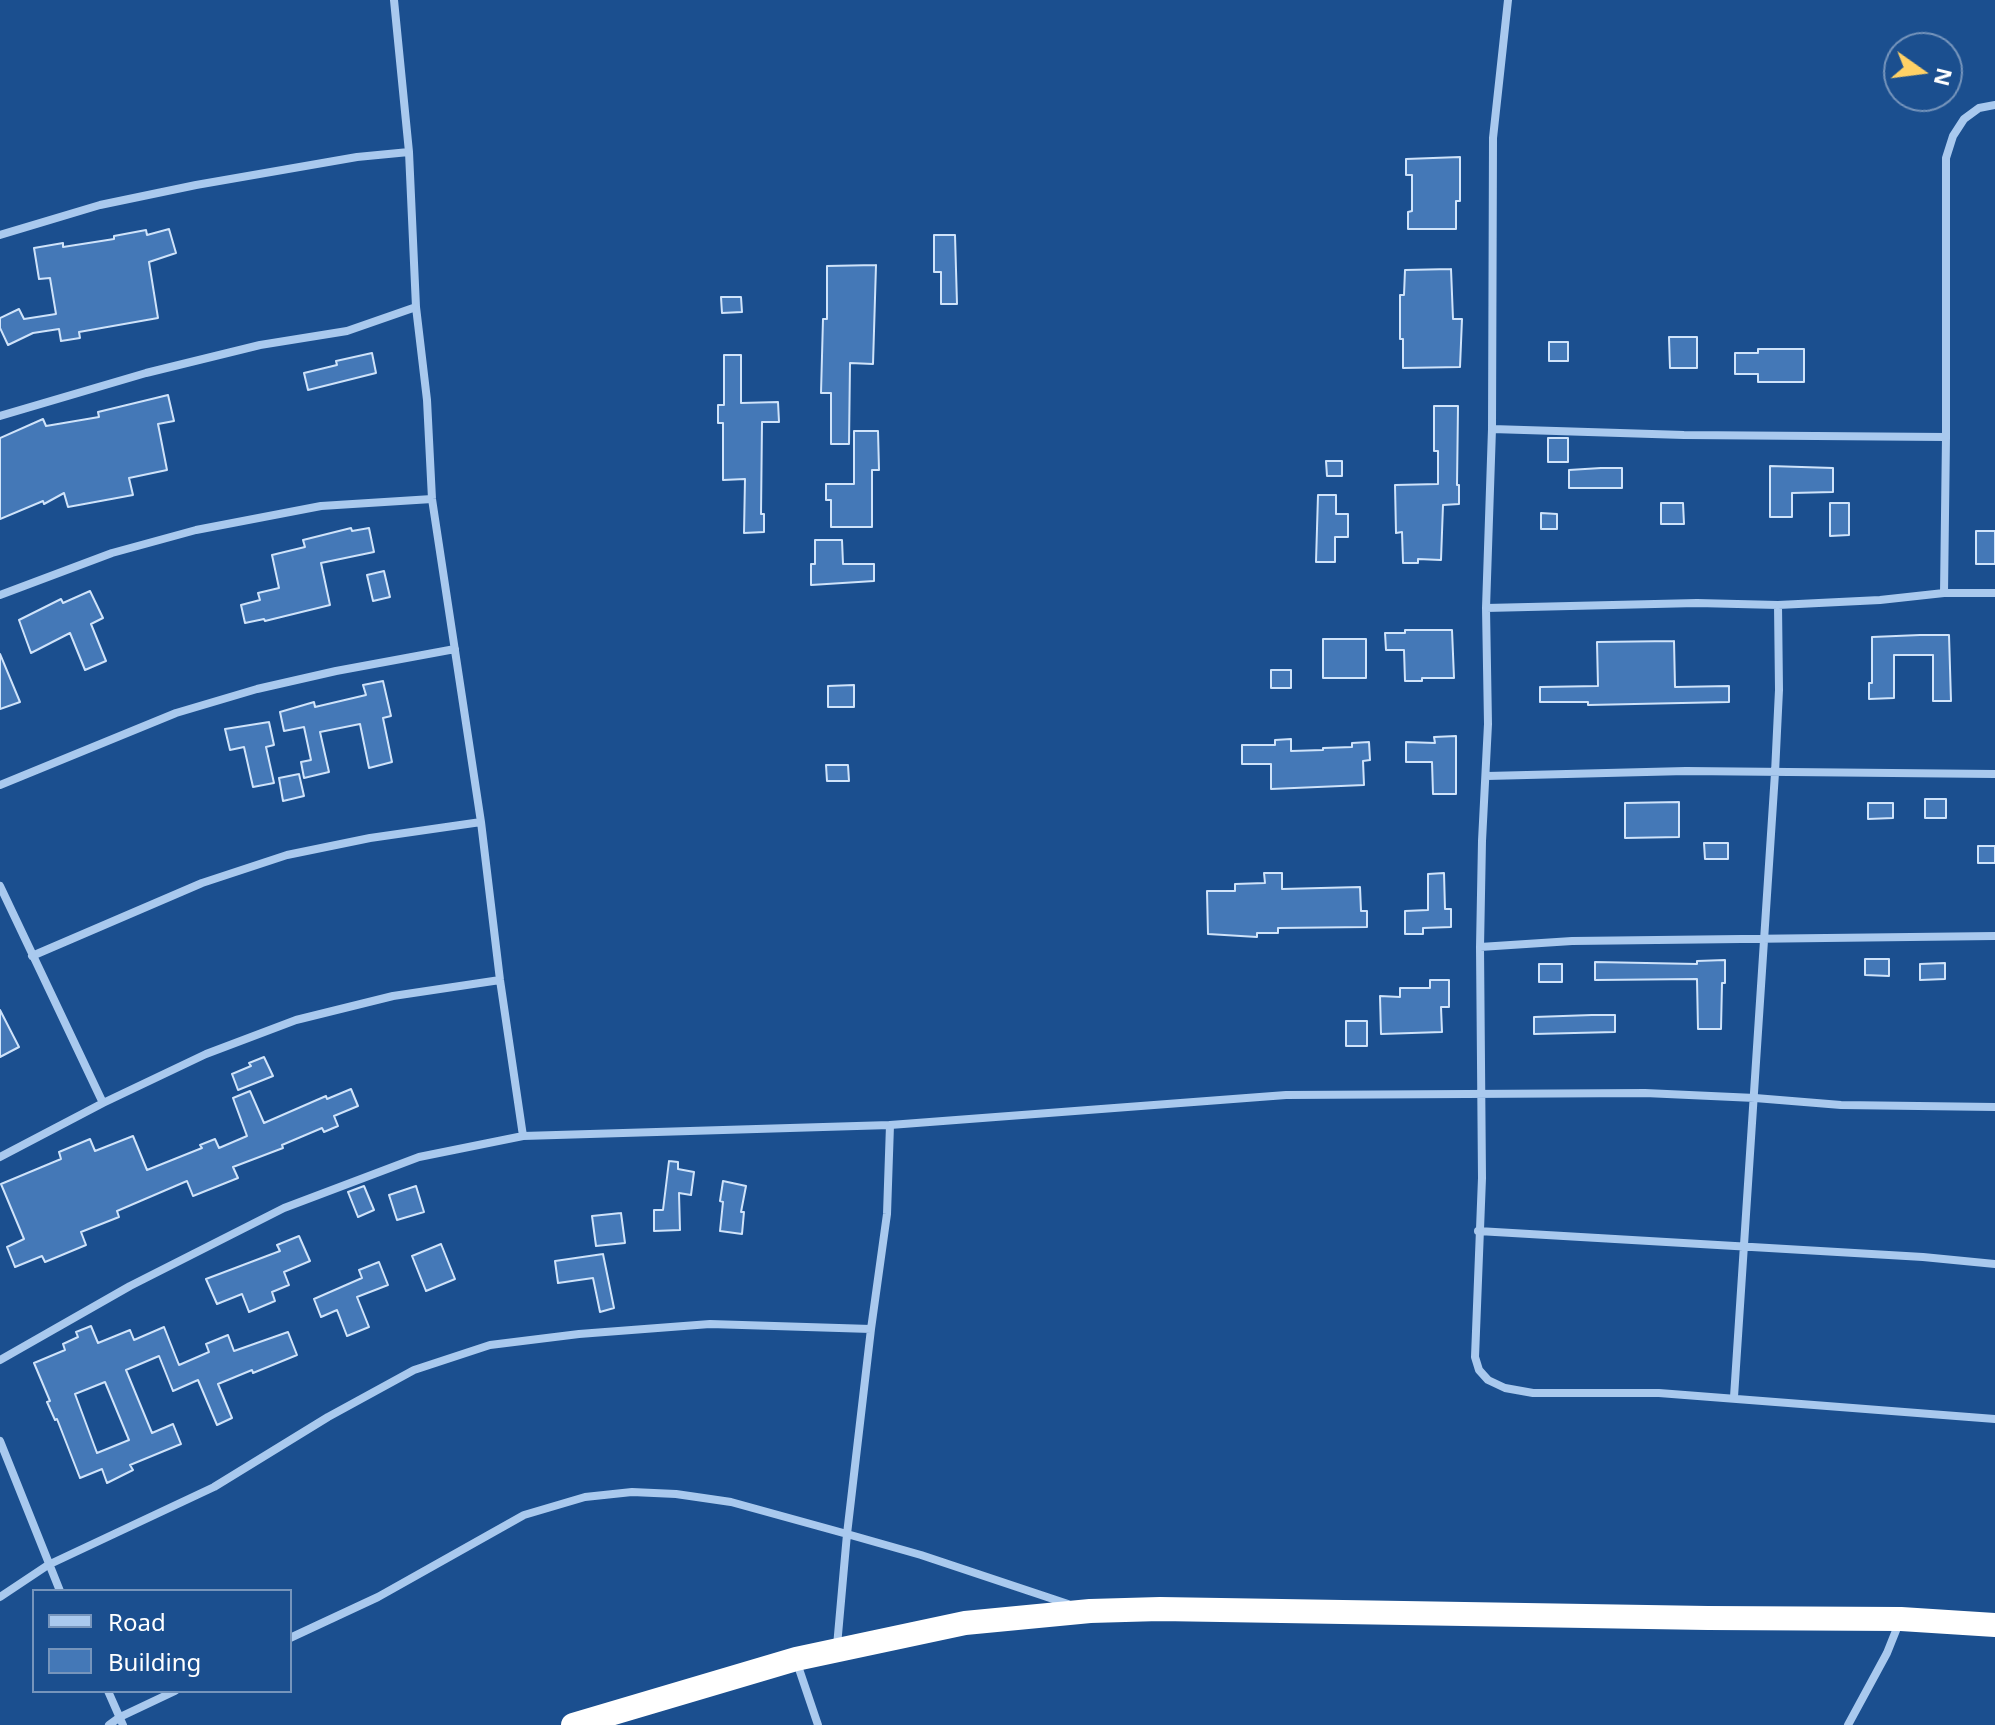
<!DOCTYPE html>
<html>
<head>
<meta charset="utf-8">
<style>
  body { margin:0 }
  #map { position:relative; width:1995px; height:1725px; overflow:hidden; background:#1b4f8f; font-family:"Noto Sans",sans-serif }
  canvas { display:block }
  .legend { position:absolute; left:32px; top:1589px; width:260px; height:104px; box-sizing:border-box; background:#1b4f8f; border:2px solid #7695bc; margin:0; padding:10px 14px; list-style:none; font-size:24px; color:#fff }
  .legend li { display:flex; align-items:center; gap:16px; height:40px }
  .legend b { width:40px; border:2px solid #7695bc }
  .north { position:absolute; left:1883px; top:32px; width:80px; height:80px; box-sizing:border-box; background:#1b4f8f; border:2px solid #7695bc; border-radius:50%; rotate:104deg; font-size:22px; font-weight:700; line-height:32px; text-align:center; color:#fff }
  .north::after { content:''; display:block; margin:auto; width:28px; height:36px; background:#ffd166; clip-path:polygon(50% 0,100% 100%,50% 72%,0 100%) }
</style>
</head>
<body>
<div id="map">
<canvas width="1995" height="1725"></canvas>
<ul class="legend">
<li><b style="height:10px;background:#a9c9ee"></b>Road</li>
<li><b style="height:22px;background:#4478b7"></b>Building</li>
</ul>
<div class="north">N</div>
</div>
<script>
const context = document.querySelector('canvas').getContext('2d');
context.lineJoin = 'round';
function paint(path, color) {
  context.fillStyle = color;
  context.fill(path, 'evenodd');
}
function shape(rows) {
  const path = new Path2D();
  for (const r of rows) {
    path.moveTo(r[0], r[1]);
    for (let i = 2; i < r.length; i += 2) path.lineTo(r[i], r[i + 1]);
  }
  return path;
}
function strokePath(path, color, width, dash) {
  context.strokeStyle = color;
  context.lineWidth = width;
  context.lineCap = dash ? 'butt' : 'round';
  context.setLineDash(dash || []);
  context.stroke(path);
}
const building = shape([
  [1460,157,1460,201,1456,201,1456,229,1408,229,1408,212,1412,211,1412,175,1406,175,1406,159,1460,157],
  [169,229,176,253,149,262,158,318,79,332,80,338,61,341,59,329,33,333,8,345,0,328,0,318,19,309,24,319,56,314,50,278,39,279,34,248,63,243,63,247,114,239,114,236,146,230,147,235,169,229],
  [934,235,955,235,957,304,941,304,941,272,934,272,934,235],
  [876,265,873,364,850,363,849,444,831,444,831,393,821,393,823,319,827,319,827,266,876,265],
  [1451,269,1453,319,1462,319,1460,367,1403,368,1403,339,1400,339,1400,295,1404,295,1405,270,1451,269],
  [721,297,741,297,742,312,722,313,721,297],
  [1669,337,1697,337,1697,368,1670,368,1669,337],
  [1549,342,1568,342,1568,361,1549,361,1549,342],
  [1758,349,1804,349,1804,382,1758,382,1758,374,1735,374,1735,353,1758,353,1758,349],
  [372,353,376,373,308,390,304,373,337,365,336,361,372,353],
  [724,355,741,355,741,403,778,402,779,422,762,422,761,514,764,514,764,532,744,533,745,479,723,480,723,423,718,423,718,405,724,405,724,355],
  [168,395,174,421,158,424,167,470,129,478,133,495,68,507,64,493,44,504,43,501,0,519,0,438,43,419,46,426,99,417,98,412,168,395],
  [1434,406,1458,406,1457,485,1459,485,1459,504,1443,505,1441,560,1418,559,1418,563,1403,563,1402,532,1396,533,1395,485,1438,484,1438,451,1434,451,1434,406],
  [854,431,878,431,879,470,872,470,872,527,831,527,831,500,826,500,826,484,854,484,854,431],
  [1548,438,1568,438,1568,462,1548,462,1548,438],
  [1326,461,1342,461,1342,476,1327,476,1326,461],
  [1770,466,1833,468,1833,492,1792,493,1792,517,1770,517,1770,466],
  [1601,468,1622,468,1622,488,1569,488,1569,470,1601,468],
  [1318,495,1336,495,1336,514,1348,514,1348,537,1335,537,1335,562,1316,562,1318,495],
  [1661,503,1683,503,1684,524,1661,524,1661,503],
  [1830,503,1849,503,1849,535,1830,536,1830,503],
  [1541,513,1557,514,1557,529,1541,529,1541,513],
  [351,528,352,531,369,528,374,552,321,563,330,605,265,621,264,619,245,623,241,605,260,600,258,593,279,588,272,555,305,547,303,540,351,528],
  [1976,531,1995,531,1995,564,1976,564,1976,531],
  [815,540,842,540,843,564,874,564,874,581,811,585,811,564,815,564,815,540],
  [384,571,390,597,373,601,367,575,384,571],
  [90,591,103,618,91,624,106,661,85,670,70,633,31,653,19,620,61,599,63,603,90,591],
  [1405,630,1452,630,1454,678,1422,678,1422,681,1405,681,1404,650,1386,650,1385,633,1405,633,1405,630],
  [1920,635,1949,635,1951,701,1933,701,1933,655,1894,655,1894,698,1869,699,1869,683,1872,683,1872,637,1920,635],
  [1323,639,1366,639,1366,678,1323,678,1323,639],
  [1674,641,1675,687,1729,686,1729,702,1588,705,1588,702,1540,702,1540,687,1598,686,1597,642,1674,641],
  [0,654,20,702,0,709,0,654],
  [1271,670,1291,670,1291,688,1271,688,1271,670],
  [383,681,391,716,383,718,392,762,369,768,360,724,320,732,329,772,304,778,301,762,311,760,304,727,284,731,280,712,314,702,315,707,366,695,363,685,383,681],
  [854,685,854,707,828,707,828,686,854,685],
  [269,722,274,745,266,747,274,783,253,787,244,747,230,750,225,729,269,722],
  [1456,736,1456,794,1433,794,1432,762,1406,762,1406,742,1435,743,1434,737,1456,736],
  [1291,739,1291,751,1323,750,1323,748,1352,747,1352,743,1369,742,1370,760,1363,761,1364,785,1271,789,1271,764,1242,764,1242,745,1275,745,1275,740,1291,739],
  [826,765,848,765,849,781,827,781,826,765],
  [299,774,304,796,283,801,279,778,299,774],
  [1925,799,1946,799,1946,818,1925,818,1925,799],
  [1679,802,1679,837,1625,838,1625,803,1679,802],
  [1868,803,1893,803,1893,818,1868,819,1868,803],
  [1704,843,1728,843,1728,859,1705,859,1704,843],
  [1978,846,1995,846,1995,863,1978,863,1978,846],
  [1264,873,1282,873,1282,889,1360,887,1361,911,1367,911,1367,927,1278,928,1278,933,1257,933,1257,937,1208,934,1207,891,1235,891,1235,884,1265,883,1264,873],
  [1444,873,1445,909,1451,909,1451,927,1423,928,1423,934,1405,934,1405,911,1428,910,1428,874,1444,873],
  [1865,959,1889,959,1889,976,1865,975,1865,959],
  [1725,960,1725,983,1722,983,1721,1029,1698,1029,1697,979,1595,980,1595,962,1697,964,1697,961,1725,960],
  [1945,963,1945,979,1920,980,1920,964,1945,963],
  [1539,964,1562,964,1562,982,1539,982,1539,964],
  [1430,980,1449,980,1449,1007,1441,1007,1442,1032,1381,1034,1380,996,1400,997,1400,988,1430,988,1430,980],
  [0,1010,19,1047,0,1057,0,1010],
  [1592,1015,1615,1015,1615,1032,1534,1034,1534,1017,1592,1015],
  [1346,1021,1367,1021,1367,1046,1346,1046,1346,1021],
  [264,1057,273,1076,238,1090,232,1074,251,1066,249,1063,264,1057],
  [351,1089,358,1106,334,1116,338,1126,324,1132,322,1128,282,1145,283,1148,233,1167,238,1178,193,1196,187,1181,117,1211,119,1217,81,1232,86,1245,45,1262,42,1256,15,1267,7,1247,24,1239,1,1184,61,1159,59,1152,90,1139,95,1151,133,1136,147,1170,202,1148,200,1145,215,1139,219,1148,247,1136,233,1098,250,1091,264,1123,326,1096,327,1099,351,1089],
  [669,1161,678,1162,678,1169,694,1172,691,1195,679,1193,680,1230,654,1231,654,1210,663,1210,669,1161],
  [723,1181,746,1186,741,1212,744,1212,742,1234,720,1231,723,1202,720,1201,723,1181],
  [364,1186,374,1210,358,1217,348,1192,364,1186],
  [416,1186,424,1212,397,1220,389,1195,416,1186],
  [621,1213,625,1243,596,1246,592,1216,621,1213],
  [299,1236,310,1261,284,1272,289,1285,272,1292,275,1301,249,1312,242,1294,217,1304,206,1279,280,1251,277,1245,299,1236],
  [441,1244,455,1279,426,1291,412,1256,441,1244],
  [603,1254,614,1308,600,1312,593,1278,558,1283,555,1261,603,1254],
  [379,1262,388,1285,357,1297,369,1327,347,1336,337,1310,321,1317,314,1299,362,1278,359,1270,379,1262],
  [91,1326,98,1343,130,1330,134,1340,164,1327,179,1365,209,1352,206,1344,228,1335,234,1351,288,1332,297,1355,253,1373,252,1370,218,1384,232,1418,217,1425,198,1380,173,1391,159,1356,126,1370,152,1433,173,1424,181,1444,130,1465,133,1470,107,1483,102,1469,80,1478,57,1419,55,1420,47,1402,50,1401,34,1363,65,1350,63,1344,78,1337,76,1332,91,1326],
  [105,1382,129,1440,97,1453,75,1394,105,1382]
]);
const street = shape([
  [394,0,409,152,416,307,427,400,432,499,481,822,500,980,523,1136],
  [1508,0,1493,138,1492,429,1486,608,1488,724,1482,841,1480,947,1482,1178,1475,1357,1479,1370,1488,1380,1505,1388,1533,1393,1659,1393,1995,1419],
  [0,235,100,205,196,185,357,157,409,152],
  [0,416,146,373,260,345,347,331,416,307],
  [1492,429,1684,435,1946,437,1944,593],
  [1946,437,1946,158,1953,136,1964,119,1979,108,1995,105],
  [0,595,112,553,196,530,321,506,432,499],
  [1486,608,1697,603,1778,605,1880,600,1944,593,1995,593],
  [1487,776,1686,771,1995,774],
  [0,785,176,713,257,689,336,671,455,649],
  [0,886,103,1103],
  [1480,947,1572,941,1995,936],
  [32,956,202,883,287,855,370,838,481,822],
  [890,1125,1286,1095,1645,1093,1755,1098,1841,1105,1995,1107],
  [0,1157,103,1103,206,1054,296,1020,393,996,500,980],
  [1478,1231,1923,1257,1995,1264],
  [0,1360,130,1286,284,1208,419,1157,523,1136,890,1125,887,1214,871,1329],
  [1734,1397,1775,773,1779,690,1778,605],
  [0,1441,60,1591],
  [0,1597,48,1565,214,1487,328,1417,414,1370,490,1345,579,1334,710,1324,871,1329,847,1534,921,1555,1068,1604],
  [290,1638,378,1597,524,1515,585,1497,632,1492,676,1494,731,1502,847,1534,837,1646],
  [796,1660,818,1725],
  [108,1691,123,1725],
  [109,1725,120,1717,175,1691],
  [1848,1725,1887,1653,1899,1623]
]);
const highway = shape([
  [573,1725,796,1659,965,1623,1090,1611,1160,1609,1708,1618,1901,1619,1995,1625]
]);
paint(building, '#4478b7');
strokePath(building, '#cfe3fa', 2);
strokePath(street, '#a9c9ee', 8);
strokePath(highway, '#fff', 24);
</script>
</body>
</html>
